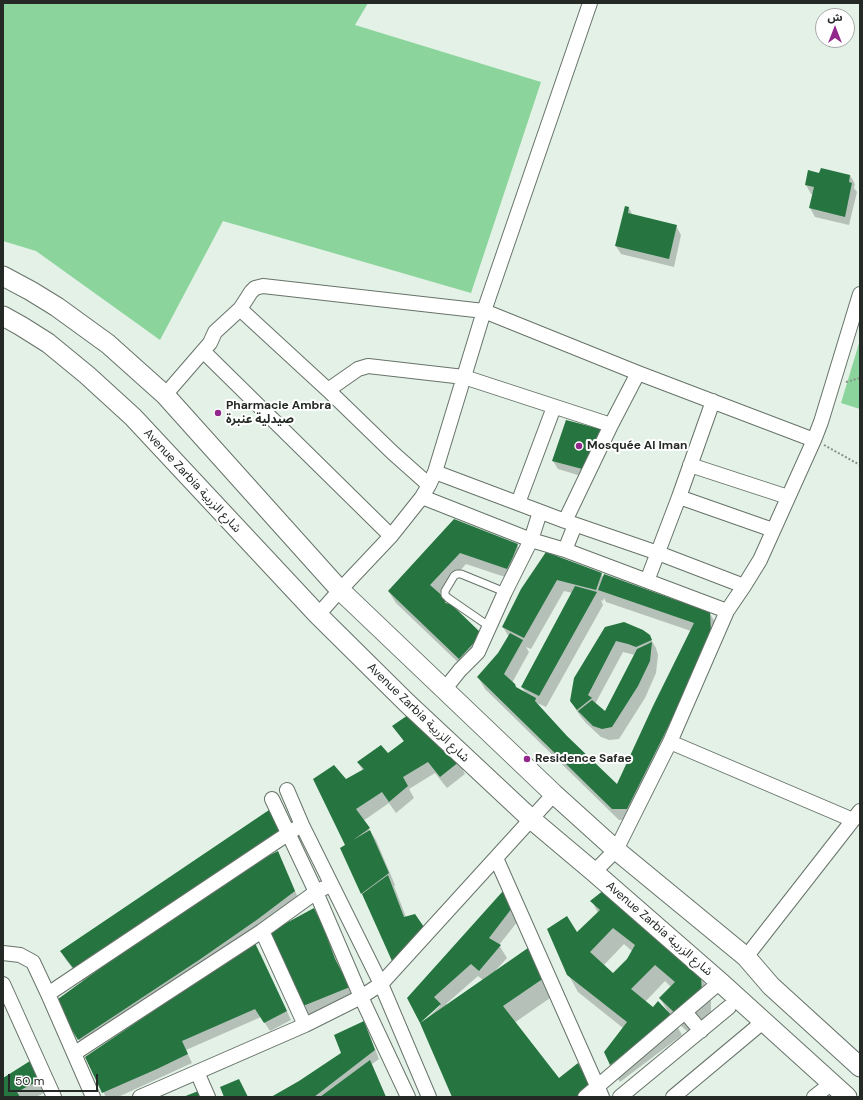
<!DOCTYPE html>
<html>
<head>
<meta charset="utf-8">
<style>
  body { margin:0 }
  #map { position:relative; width:863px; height:1100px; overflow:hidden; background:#e3f1e6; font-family:"DM Sans","Noto Sans Arabic",sans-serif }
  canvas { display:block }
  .frame { position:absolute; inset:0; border:4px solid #242925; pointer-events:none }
  .north { position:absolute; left:815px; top:8px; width:40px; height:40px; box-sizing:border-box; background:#fff; border:1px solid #a7a9a8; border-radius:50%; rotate:0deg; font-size:11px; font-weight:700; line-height:16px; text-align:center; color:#242925 }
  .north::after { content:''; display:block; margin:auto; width:14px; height:18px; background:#92288b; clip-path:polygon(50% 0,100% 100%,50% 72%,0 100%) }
  .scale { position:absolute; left:8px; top:1074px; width:90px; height:18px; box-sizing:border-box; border:2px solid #242925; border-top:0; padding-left:5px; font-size:12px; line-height:14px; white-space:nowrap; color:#242925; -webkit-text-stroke:3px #fff; paint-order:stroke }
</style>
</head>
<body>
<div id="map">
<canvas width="863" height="1100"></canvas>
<div class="frame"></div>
<div class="north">ش</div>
<div class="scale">50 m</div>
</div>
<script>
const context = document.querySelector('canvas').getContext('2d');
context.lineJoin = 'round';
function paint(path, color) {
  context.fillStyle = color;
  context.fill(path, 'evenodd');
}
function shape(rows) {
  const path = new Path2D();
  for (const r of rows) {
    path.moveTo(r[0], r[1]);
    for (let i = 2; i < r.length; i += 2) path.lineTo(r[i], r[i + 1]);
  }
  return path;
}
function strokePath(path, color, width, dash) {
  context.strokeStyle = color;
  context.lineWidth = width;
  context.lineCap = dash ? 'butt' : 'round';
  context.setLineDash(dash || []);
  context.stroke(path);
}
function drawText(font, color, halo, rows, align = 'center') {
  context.font = font + ' "DM Sans","Noto Sans Arabic",sans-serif';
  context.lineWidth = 4;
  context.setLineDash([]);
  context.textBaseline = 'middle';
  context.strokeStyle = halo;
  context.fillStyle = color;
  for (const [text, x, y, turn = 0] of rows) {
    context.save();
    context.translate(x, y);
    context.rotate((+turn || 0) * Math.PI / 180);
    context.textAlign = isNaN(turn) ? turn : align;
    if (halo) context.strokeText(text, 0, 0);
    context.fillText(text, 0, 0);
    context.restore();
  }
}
const green = shape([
  [3,3,368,3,355,25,541,82,471,293,223,221,160,340,36,251,3,241],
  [860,340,860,409,841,403]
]);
const shadow = shape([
  [820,174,850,175,855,184,854,188,857,192,849,225,815,217,810,208,813,194,811,194,806,185],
  [629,208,633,216,676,226,681,235,674,267,621,254,616,246],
  [608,432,612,440,591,479,558,469,553,461],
  [455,520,517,545,524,557,514,580,466,564,439,594,488,646,466,670,396,603,389,592],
  [547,554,601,574,604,578,709,612,716,624,634,820,619,820,485,689,478,677,499,654,509,637,503,627],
  [564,591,572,593,522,687,526,694,516,688,512,683,529,652,526,647,531,649],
  [604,598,606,602,691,631,618,786,566,737,541,708,537,703,546,707,603,605,601,600,603,601],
  [605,627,649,636,656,648,658,655,656,673,645,698,619,739,609,740,601,737,586,723,578,713,571,701],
  [623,652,635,655,605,713,595,704],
  [394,726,459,762,465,774,447,788,435,773,409,789,414,798,396,813,389,803,363,821,376,840,395,885,394,886,406,917,423,928,393,961,367,902,362,893,346,846,346,780,363,771,358,762,388,754,404,742],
  [282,861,299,900,84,1048,71,1026,83,982,66,960,61,951,128,948],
  [502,893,518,921,499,945,507,958,496,970,497,970,527,949,553,996,514,1023,558,1080,596,1097,454,1097,421,1022,408,998],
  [478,976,483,980,447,1005,446,1004],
  [440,1003,440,1006,423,1022,421,1020],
  [592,901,700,976,711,994,711,1012,688,1032,673,1019,682,1035,620,1082,610,1065,605,1052,623,1028,578,992,568,974,577,933,598,913],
  [624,944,632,951,627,960,613,975,603,966],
  [665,981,671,987,660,998,668,1012,653,1008,645,1002],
  [318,918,328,936,340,969,354,996,306,1016,301,1007],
  [260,953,291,1020,270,1031,261,1017,186,1050,192,1063,118,1097,106,1097,86,1058],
  [363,1022,368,1031,379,1059,372,1064,386,1097,273,1097,300,1082,342,1053],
  [29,1062,46,1092,36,1097,3,1097,3,1079]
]);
const building = shape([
  [821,168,850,175,849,182,852,183,845,217,809,208,814,187,805,185,808,170,819,173],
  [625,206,629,207,628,213,677,225,669,259,615,246],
  [566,420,608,431,586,470,552,461],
  [454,519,518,544,513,557,507,569,460,553,430,585,446,599,445,603,451,604,482,634,459,659,388,591],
  [546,552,602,573,596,590,557,580,524,638,502,627,521,589],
  [604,574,673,599,710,611,711,633,689,679,679,705,627,809,612,809,477,677,498,653,510,633,523,640,504,674,515,684,516,687,536,698,535,701,567,736,617,784,653,706,694,623,598,590],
  [575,586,597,592,539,696,521,687],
  [624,622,643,630,650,635,652,640,636,647,628,644,616,641,588,695,592,698,577,710,570,701,574,678,605,627],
  [652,642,650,661,638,686,612,727,602,729,593,726,578,711,592,700,605,711,637,649],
  [411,713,460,761,440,777,428,762,403,777,408,786,389,802,382,792,356,809,370,828,353,840,370,830,389,873,361,894,340,848,345,845,313,779,334,765,346,779,364,769,357,762,381,745,388,753,404,741,392,726],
  [269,810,281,830,189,892,77,973,60,951],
  [278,851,295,891,258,919,199,960,78,1040,70,1027,58,999,120,954,266,857],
  [388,875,404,917,415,914,424,927,392,961,362,894],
  [604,890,701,976,702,994,677,1015,659,998,675,982,655,965,631,989,653,1007,658,1001,673,1017,610,1065,604,1052,627,1022,567,975,547,929,567,916,577,932,600,910,590,901],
  [613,928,635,945,627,959,613,973,590,952],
  [503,891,512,908,489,938,501,945,479,971,471,964,434,997,441,1004,420,1023,528,948,544,978,503,1006,559,1078,578,1063,591,1087,577,1097,452,1097,420,1023,407,998],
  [314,908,323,926,335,959,350,987,303,1006,266,934],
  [255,943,287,1011,264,1023,255,1009,182,1041,188,1054,157,1069,102,1093,85,1057,221,965],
  [364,1021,375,1050,314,1097,271,1097,299,1081,341,1053,334,1035],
  [370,1060,386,1097,320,1097],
  [30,1061,40,1080,17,1092,20,1097,3,1097,3,1078],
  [239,1079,248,1097,224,1097,220,1087],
  [201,1090,204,1097,183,1097]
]);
const path = shape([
  [846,382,860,378],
  [824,445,860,465]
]);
const service = shape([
  [490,627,448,598,445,595,445,591,454,576,457,574,461,574,505,592]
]);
const minor = shape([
  [240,309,328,390,393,453,429,485],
  [203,351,391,536],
  [328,390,358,369,368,366,464,377,611,425],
  [165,395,210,343,215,332,240,309,251,292,255,288,263,286,484,311,638,373,814,440],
  [690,465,788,497],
  [435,472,565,521,658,553,744,586],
  [422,497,531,540,565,550,727,611],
  [679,497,773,530],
  [518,503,554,407],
  [565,521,611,425,638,373],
  [565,550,575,525],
  [647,581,679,497,713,401],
  [318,615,340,590,391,536,422,497,429,485,435,472,484,311,590,3],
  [444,690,460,670,478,652,505,592,531,540,540,512],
  [670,742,853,820],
  [287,790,302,825,381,984,429,1097],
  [272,799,316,892,361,997,408,1097],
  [496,858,602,1097],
  [594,872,616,850,670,742,727,611,744,586,760,560,814,440,821,422,860,294],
  [262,931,305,1025],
  [3,953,20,955,33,962,48,994,93,1097],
  [746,957,860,811],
  [3,984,54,1097],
  [48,994,295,829],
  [685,1012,701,1031],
  [75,1053,262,931,316,892,324,888],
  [197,1072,208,1097],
  [140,1097,305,1025,361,997,381,984,554,794],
  [585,1097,720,982],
  [620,1097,729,1007],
  [673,1097,764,1021],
  [814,1097,832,1083]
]);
const secondary = shape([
  [3,276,31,291,57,307,108,344,165,395,340,590,554,794,616,850,746,957,771,986,860,1067],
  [3,316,21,326,48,343,87,375,133,417,318,615,407,703,531,819,594,872,720,982,847,1097]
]);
const markers = [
  [218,413,4,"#92288b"],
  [579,446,4,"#92288b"],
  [527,759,4,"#92288b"]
];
const poiNames = [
  ["Pharmacie Ambra",226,406],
  ["صيدلية عنبرة",226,420],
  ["Mosquée Al Iman",587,446],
  ["Residence Safae",535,759]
];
const streetNames = [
  ["Avenue Zarbia شارع الزربية",192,481,47],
  ["Avenue Zarbia شارع الزربية",418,713,44],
  ["Avenue Zarbia شارع الزربية",659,929,41]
];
paint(green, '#8bd49c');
paint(shadow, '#0003');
paint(building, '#267440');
strokePath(service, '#677369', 9);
strokePath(minor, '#677369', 16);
strokePath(secondary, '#677369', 21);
strokePath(path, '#879189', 2, [2, 2]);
strokePath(service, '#fff', 7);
strokePath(minor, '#fff', 14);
strokePath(secondary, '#fff', 19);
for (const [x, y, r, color] of markers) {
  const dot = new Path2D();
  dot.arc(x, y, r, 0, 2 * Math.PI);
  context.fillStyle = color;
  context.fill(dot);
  strokePath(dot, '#fff', 1.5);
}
drawText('bold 12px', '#242925', '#fff', poiNames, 'left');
drawText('12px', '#242925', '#fff', streetNames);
</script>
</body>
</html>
